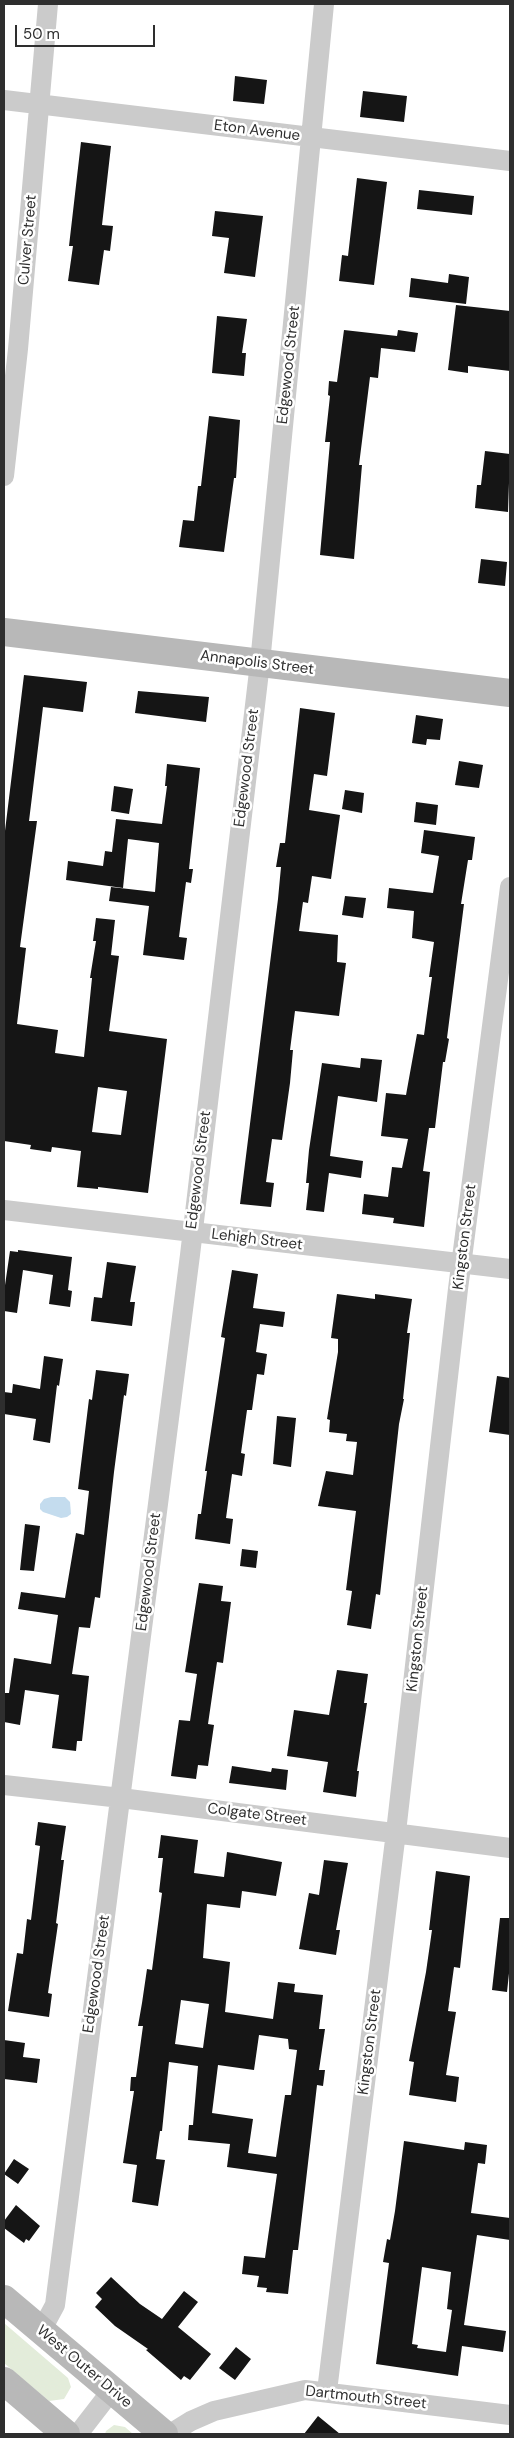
<!DOCTYPE html>
<html>
<head>
<meta charset="utf-8">
<style>
  body { margin:0 }
  #map { position:relative; width:514px; height:2438px; overflow:hidden; background:#fff; font-family:"DM Sans",sans-serif }
  canvas { display:block }
  .frame { position:absolute; inset:0; border:5px solid #2e2e2e; pointer-events:none }
  .scale { position:absolute; left:15px; top:25px; width:140px; height:22px; box-sizing:border-box; border:2px solid #2e2e2e; border-top:0; padding-left:6px; font-size:15px; line-height:18px; white-space:nowrap; color:#2e2e2e; -webkit-text-stroke:4px #fff; paint-order:stroke }
</style>
</head>
<body>
<div id="map">
<canvas width="514" height="2438"></canvas>
<div class="frame"></div>
<div class="scale">50 m</div>
</div>
<script>
const context = document.querySelector('canvas').getContext('2d');
context.lineJoin = 'round';
function paint(path, color) {
  context.fillStyle = color;
  context.fill(path, 'evenodd');
}
function shape(rows) {
  const path = new Path2D();
  for (const r of rows) {
    path.moveTo(r[0], r[1]);
    for (let i = 2; i < r.length; i += 2) path.lineTo(r[i], r[i + 1]);
  }
  return path;
}
function strokePath(path, color, width, dash) {
  context.strokeStyle = color;
  context.lineWidth = width;
  context.lineCap = dash ? 'butt' : 'round';
  context.setLineDash(dash || []);
  context.stroke(path);
}
function drawText(font, color, halo, rows, align = 'center') {
  context.font = font + ' "DM Sans",sans-serif';
  context.lineWidth = 5;
  context.setLineDash([]);
  context.textBaseline = 'middle';
  context.strokeStyle = halo;
  context.fillStyle = color;
  for (const [text, x, y, turn = 0] of rows) {
    context.save();
    context.translate(x, y);
    context.rotate((+turn || 0) * Math.PI / 180);
    context.textAlign = isNaN(turn) ? turn : align;
    if (halo) context.strokeText(text, 0, 0);
    context.fillText(text, 0, 0);
    context.restore();
  }
}
const green = shape([
  [4,2323,68,2378,71,2387,64,2399,49,2401,4,2363],
  [114,2425,125,2427,133,2434,105,2434,106,2431]
]);
const water = shape([
  [51,1497,65,1497,70,1502,71,1514,67,1517,61,1518,43,1512,40,1509,40,1504,44,1499]
]);
const building = shape([
  [235,76,267,80,264,104,233,101],
  [363,91,407,96,404,122,360,117],
  [81,142,111,146,102,225,113,226,110,251,104,250,99,285,68,281,73,246,69,246],
  [357,178,387,182,374,285,339,281,342,255,348,256],
  [419,190,474,196,472,215,417,209],
  [215,211,263,216,255,277,224,273,229,238,212,236],
  [449,274,469,277,466,304,409,297,411,278,448,283],
  [456,305,510,311,510,371,468,366,468,373,448,370],
  [217,316,247,319,242,353,246,353,244,376,212,373],
  [344,330,397,336,398,330,418,333,415,352,381,348,378,378,370,377,359,465,362,465,354,559,320,555,330,442,325,442,330,396,328,395,329,381,337,382],
  [209,416,240,420,236,478,234,478,224,552,179,547,183,520,194,521,198,486,201,486],
  [485,451,510,454,508,512,475,508,477,485,481,485],
  [481,559,507,562,505,586,478,583],
  [24,675,87,682,83,712,43,707,29,821,37,821,20,947,26,948,17,1024,58,1030,55,1053,84,1057,92,978,90,978,96,941,93,941,96,918,115,920,111,955,119,956,109,1031,167,1039,148,1193,98,1187,98,1189,77,1187,81,1151,52,1147,51,1152,30,1149,31,1145,4,1141,4,839],
  [98,1087,127,1091,121,1135,92,1132],
  [138,691,209,697,206,722,135,713],
  [300,708,335,713,327,776,314,774,309,810,340,815,331,879,312,876,308,903,303,902,299,931,338,935,337,962,346,963,339,1016,295,1011,290,1050,293,1050,290,1083,282,1140,272,1139,266,1182,274,1183,271,1207,240,1204,278,899,281,867,276,867,280,843,285,843],
  [416,715,443,719,440,740,427,739,426,745,412,743],
  [459,761,483,765,479,788,455,785],
  [167,764,200,768,189,869,193,869,191,883,186,882,179,937,187,938,184,960,143,955,149,906,109,901,111,887,155,892,159,843,128,839,123,888,66,880,68,861,103,866,105,851,112,852,116,819,162,824,167,786,165,786],
  [114,786,133,789,129,814,111,811],
  [345,790,364,793,362,813,342,809],
  [416,802,438,805,436,825,414,822],
  [424,830,475,837,472,860,468,860,461,904,464,904,447,1038,449,1039,445,1062,443,1062,435,1128,429,1128,423,1171,430,1172,424,1227,393,1223,394,1218,362,1214,364,1194,388,1197,392,1167,402,1168,408,1139,381,1136,386,1093,406,1095,417,1034,424,1035,432,977,429,977,434,942,412,938,414,911,387,908,389,888,433,893,439,856,421,853],
  [345,896,366,898,363,918,342,915],
  [361,1058,382,1060,377,1102,338,1096,330,1156,363,1161,361,1178,329,1173,324,1212,306,1210,309,1183,306,1183,309,1150,322,1063,360,1068],
  [18,1250,72,1257,68,1290,72,1291,70,1307,49,1304,53,1275,23,1270,17,1313,4,1311,4,1292,10,1251,18,1252],
  [107,1262,136,1266,130,1302,135,1302,132,1326,91,1321,94,1297,102,1298],
  [232,1270,258,1274,253,1308,285,1312,283,1327,260,1324,256,1352,267,1354,264,1375,257,1374,252,1410,247,1410,241,1453,245,1454,242,1476,232,1474,226,1518,233,1519,230,1544,195,1539,198,1514,201,1514,207,1471,205,1471,225,1338,221,1337],
  [337,1294,375,1299,375,1294,412,1299,407,1333,410,1333,403,1399,404,1399,399,1424,380,1595,376,1594,371,1629,347,1625,352,1591,346,1590,356,1511,318,1506,326,1471,353,1475,357,1442,346,1441,347,1434,329,1432,330,1420,327,1419,338,1352,338,1339,331,1338],
  [44,1356,63,1359,59,1386,57,1385,50,1443,33,1440,36,1419,4,1414,4,1392,12,1393,13,1384,40,1389],
  [96,1370,129,1374,126,1396,124,1395,114,1472,100,1598,95,1597,90,1628,79,1627,72,1674,89,1676,82,1741,77,1741,76,1751,52,1748,59,1695,25,1690,20,1725,4,1722,4,1693,9,1693,14,1658,51,1664,58,1615,18,1609,21,1592,65,1598,76,1533,84,1535,89,1491,78,1489,89,1399,92,1400],
  [497,1376,510,1378,510,1435,489,1432],
  [277,1416,296,1418,291,1467,273,1464],
  [25,1524,40,1526,34,1571,20,1570],
  [242,1549,258,1551,256,1568,240,1566],
  [199,1583,223,1586,221,1601,231,1602,223,1663,217,1662,208,1724,214,1725,208,1766,198,1765,196,1779,171,1776,179,1720,190,1721,197,1674,185,1672],
  [337,1670,368,1674,364,1703,367,1703,357,1771,359,1771,356,1797,323,1792,328,1762,287,1756,294,1710,329,1715],
  [232,1766,271,1772,272,1768,288,1770,286,1790,229,1783],
  [38,1822,66,1826,61,1860,64,1860,56,1923,58,1924,48,1993,52,1994,49,2017,8,2011,17,1953,23,1954,27,1919,31,1920,40,1846,35,1845],
  [161,1835,198,1840,194,1873,224,1877,227,1852,282,1862,276,1896,242,1891,240,1908,207,1904,203,1958,230,1962,225,2012,273,2019,278,1982,295,1984,294,1992,323,1995,319,2029,325,2029,319,2070,325,2070,323,2086,317,2085,298,2250,293,2250,288,2294,266,2292,267,2288,257,2287,259,2276,242,2274,244,2256,265,2258,277,2174,227,2167,230,2144,188,2140,189,2125,193,2125,198,2066,169,2062,162,2131,160,2131,156,2159,165,2160,158,2206,132,2202,137,2165,123,2163,134,2091,130,2091,131,2077,136,2077,143,2026,138,2026,142,2003,147,1969,152,1970,158,1924,162,1893,159,1892,163,1858,158,1858],
  [181,2000,209,2004,203,2048,175,2044],
  [259,2035,288,2039,289,2049,297,2050,291,2095,285,2095,276,2157,248,2153,253,2119,212,2113,218,2065,254,2070],
  [324,1860,348,1863,336,1930,340,1930,336,1955,299,1949,309,1893,319,1895],
  [436,1871,470,1876,460,1968,454,1967,448,2011,456,2012,446,2075,459,2077,456,2102,409,2095,414,2062,409,2061,426,1972,432,1930,429,1930],
  [500,1918,510,1918,510,1964,507,1992,492,1990],
  [4,2040,25,2043,23,2057,40,2059,37,2083,4,2079],
  [404,2141,464,2150,465,2142,487,2145,485,2164,478,2163,471,2213,510,2218,510,2240,477,2235,464,2325,506,2331,503,2352,462,2346,458,2376,376,2364,389,2263,383,2262,387,2239,390,2240,395,2211],
  [422,2267,451,2272,447,2309,452,2310,446,2352,417,2348,418,2345,412,2344],
  [14,2159,29,2169,18,2184,4,2174],
  [16,2205,40,2226,29,2241,26,2239,24,2243,4,2228,4,2221],
  [111,2277,140,2304,162,2319,184,2291,198,2302,178,2327,211,2354,190,2380,184,2376,181,2380,146,2350,148,2349,115,2326,95,2307,102,2299,96,2293],
  [236,2347,251,2359,235,2380,219,2368],
  [318,2416,340,2434,304,2434]
]);
const street = shape([
  [4,100,510,161],
  [4,476,18,349,48,4],
  [4,1210,510,1269],
  [4,1785,121,1798,510,1848],
  [41,2331,55,2305,190,1255,260,663,324,4],
  [327,2391,396,1832,458,1289,510,887],
  [78,2434,112,2390],
  [170,2434,191,2421,214,2411,305,2390,510,2415]
]);
const secondary = shape([
  [4,632,510,693],
  [4,2299,164,2434],
  [4,2381,66,2434]
]);
const streetNames = [
  ["Eton Avenue",257,131,7],
  ["Culver Street",28,240,-85],
  ["Edgewood Street",289,365,-84],
  ["Annapolis Street",257,663,7],
  ["Edgewood Street",247,768,-83],
  ["Edgewood Street",199,1170,-83],
  ["Kingston Street",465,1237,-83],
  ["Lehigh Street",257,1240,7],
  ["Edgewood Street",149,1572,-83],
  ["Kingston Street",418,1639,-84],
  ["Colgate Street",257,1815,7],
  ["Edgewood Street",97,1974,-82],
  ["Kingston Street",370,2042,-83],
  ["West Outer Drive",84,2367,40],
  ["Dartmouth Street",366,2398,6]
];
paint(green, '#e3ecda');
paint(water, '#c4dcee');
paint(building, '#151515');
strokePath(street, '#cbcbcb', 20);
strokePath(secondary, '#b8b8b8', 28);
drawText('15px', '#2e2e2e', '#fff', streetNames);
</script>
</body>
</html>
